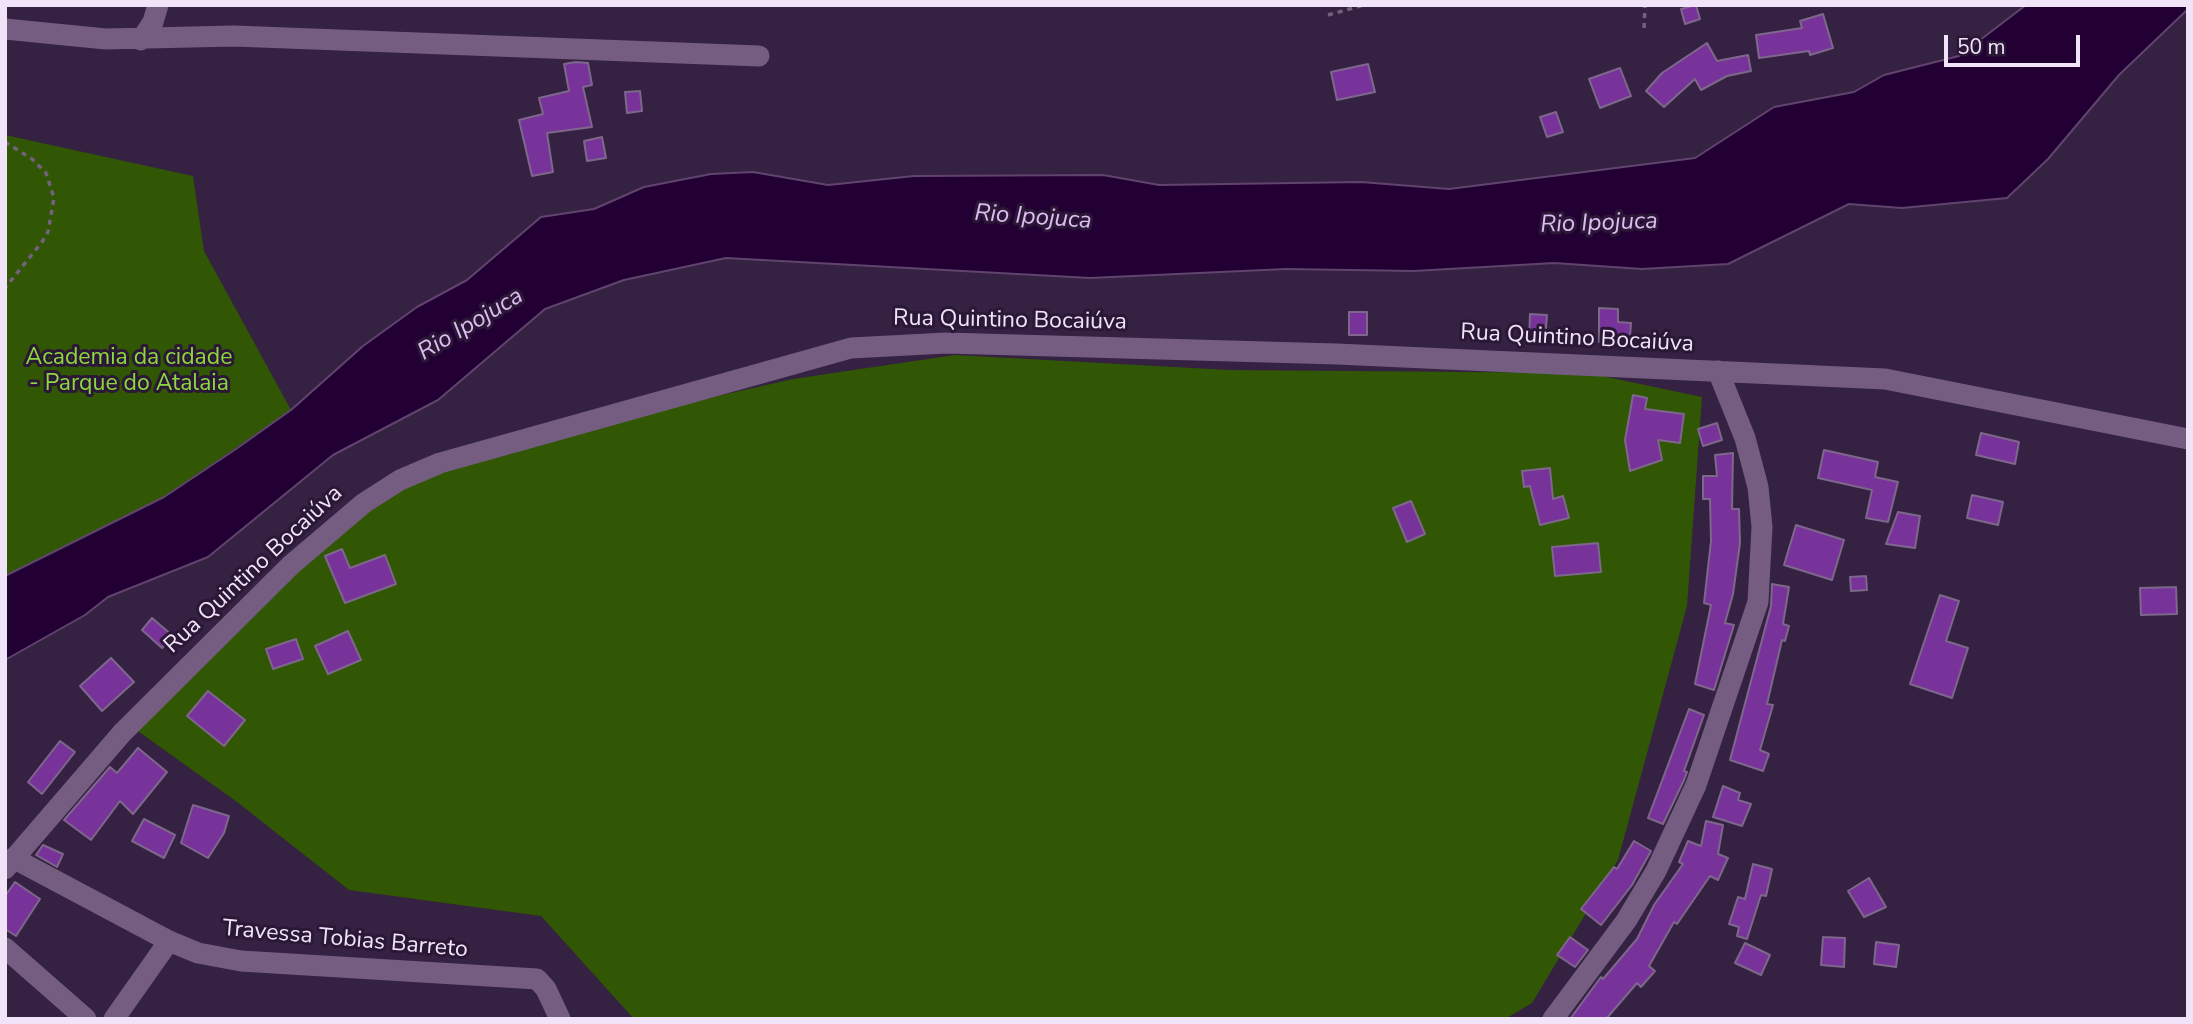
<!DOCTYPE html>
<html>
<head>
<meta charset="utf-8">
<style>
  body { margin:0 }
  #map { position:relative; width:2193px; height:1024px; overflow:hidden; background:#352141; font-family:"Nunito Sans",sans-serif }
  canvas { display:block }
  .frame { position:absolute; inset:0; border:7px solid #f1e4f9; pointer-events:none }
  .scale { position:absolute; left:1944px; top:35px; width:136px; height:32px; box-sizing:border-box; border:4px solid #f1e4f9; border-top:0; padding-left:9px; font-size:21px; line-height:24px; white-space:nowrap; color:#f1e4f9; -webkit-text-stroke:5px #2b1736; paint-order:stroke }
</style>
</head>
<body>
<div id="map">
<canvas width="2193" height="1024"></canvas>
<div class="frame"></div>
<div class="scale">50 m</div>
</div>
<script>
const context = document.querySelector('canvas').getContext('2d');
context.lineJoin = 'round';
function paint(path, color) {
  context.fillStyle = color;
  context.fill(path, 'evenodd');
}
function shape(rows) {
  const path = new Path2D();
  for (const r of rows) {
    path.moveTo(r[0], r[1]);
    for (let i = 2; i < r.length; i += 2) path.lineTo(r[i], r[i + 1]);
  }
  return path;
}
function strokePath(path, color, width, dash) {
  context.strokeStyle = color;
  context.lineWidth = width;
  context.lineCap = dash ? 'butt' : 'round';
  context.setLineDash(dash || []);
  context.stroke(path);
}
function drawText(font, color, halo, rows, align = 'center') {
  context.font = font + ' "Nunito Sans",sans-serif';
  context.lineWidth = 6;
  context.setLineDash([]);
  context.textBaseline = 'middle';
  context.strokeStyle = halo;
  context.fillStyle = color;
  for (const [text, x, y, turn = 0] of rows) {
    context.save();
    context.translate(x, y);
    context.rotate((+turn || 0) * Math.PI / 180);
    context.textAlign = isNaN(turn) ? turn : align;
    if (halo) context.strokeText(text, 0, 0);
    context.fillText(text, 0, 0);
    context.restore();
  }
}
const green = shape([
  [5,135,193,176,204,251,291,410,164,497,5,576],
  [955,355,1229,370,1588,373,1702,397,1687,606,1618,860,1532,1003,1505,1019,634,1019,541,916,349,890,237,802,135,729,345,522,448,457,793,379]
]);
const water = shape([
  [2026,5,2188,5,2188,9,2119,75,2048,159,2007,198,1902,208,1849,204,1728,264,1642,269,1554,263,1414,271,1286,269,1090,278,726,258,624,280,545,309,438,400,333,455,208,557,108,597,85,615,5,660,5,576,164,497,236,449,291,410,363,346,417,307,467,280,541,217,594,209,644,187,711,174,753,172,828,185,914,176,1103,175,1159,185,1361,182,1449,189,1695,158,1774,107,1854,92,1884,75,1959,56,2026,5]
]);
const building = shape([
  [1696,5,1700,19,1685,24,1681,9,1696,5],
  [1823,14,1833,48,1810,55,1809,51,1759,58,1756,35,1802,28,1800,21,1823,14],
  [1707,43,1717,61,1748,55,1751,71,1727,76,1701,90,1695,79,1664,107,1646,91,1662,73,1707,43],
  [576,62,588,63,592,85,583,87,592,127,547,133,553,172,532,176,519,120,543,114,539,98,569,91,564,64,576,62],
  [1368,64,1375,92,1337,100,1331,72,1368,64],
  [1620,68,1631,96,1600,108,1589,79,1620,68],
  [640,91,642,111,627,113,625,92,640,91],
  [1556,112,1563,132,1547,137,1540,117,1556,112],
  [602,137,606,158,587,161,584,141,602,137],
  [1599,308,1618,309,1618,322,1631,323,1630,337,1618,337,1618,343,1599,342,1599,308],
  [1349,312,1367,312,1367,335,1349,335,1349,312],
  [1530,314,1547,315,1545,341,1529,340,1530,314],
  [1633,395,1647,398,1645,409,1684,414,1680,443,1658,440,1662,460,1630,471,1625,440,1633,395],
  [1717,423,1722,440,1703,446,1698,429,1717,423],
  [1981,433,2019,442,2015,464,1976,455,1981,433],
  [1824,450,1878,462,1875,477,1898,482,1888,522,1866,518,1872,490,1818,478,1824,450],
  [1733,453,1732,509,1739,509,1740,543,1733,594,1725,623,1734,625,1714,690,1695,684,1711,605,1704,603,1711,541,1710,499,1703,499,1703,476,1717,476,1715,455,1733,453],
  [1550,468,1553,499,1563,496,1569,518,1540,525,1530,486,1524,487,1522,471,1550,468],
  [1972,495,2003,502,1998,525,1967,518,1972,495],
  [1411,501,1425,534,1407,542,1393,508,1411,501],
  [1898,512,1920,516,1915,548,1886,544,1898,512],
  [1796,525,1844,540,1832,580,1784,565,1796,525],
  [1598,543,1601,572,1555,576,1552,547,1598,543],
  [342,549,350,568,385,555,396,584,345,603,325,556,342,549],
  [1866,576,1867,590,1851,591,1850,577,1866,576],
  [1772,584,1789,587,1783,624,1789,626,1785,641,1782,640,1767,704,1773,705,1760,750,1769,754,1763,771,1730,760,1771,606,1772,584],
  [2176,587,2177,614,2141,615,2140,588,2176,587],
  [1940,595,1959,601,1946,641,1968,648,1952,698,1910,684,1940,595],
  [152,618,173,636,162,648,142,630,152,618],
  [348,631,361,660,328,674,315,646,348,631],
  [296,639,303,659,273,669,266,649,296,639],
  [111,658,134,682,102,711,80,686,111,658],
  [208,691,245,720,224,746,187,716,208,691],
  [1689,709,1704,715,1684,771,1687,772,1684,780,1663,824,1648,818,1689,709],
  [60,741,75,752,42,794,28,782,60,741],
  [138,748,167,772,133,814,120,801,91,840,64,820,110,767,117,773,138,748],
  [1723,786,1740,793,1738,800,1751,804,1742,826,1713,817,1723,786],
  [193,805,229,816,224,833,208,858,181,843,193,805],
  [144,819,175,835,164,858,132,841,144,819],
  [1706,821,1723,825,1718,854,1728,858,1718,880,1710,876,1677,924,1674,922,1649,966,1655,971,1641,987,1637,983,1606,1019,1570,1019,1601,977,1603,979,1637,939,1654,905,1683,864,1679,862,1688,841,1701,846,1706,821],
  [1634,841,1651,851,1632,885,1601,925,1581,909,1614,867,1617,869,1634,841],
  [43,845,63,854,57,867,36,855,43,845],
  [1753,864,1772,869,1766,896,1761,895,1747,939,1737,936,1739,927,1729,924,1738,897,1745,899,1753,864],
  [1869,878,1886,907,1864,917,1848,891,1869,878],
  [15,882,40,899,16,936,5,929,5,896,15,882],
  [1570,937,1588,950,1575,967,1557,955,1570,937],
  [1823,937,1845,938,1844,967,1821,965,1823,937],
  [1876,942,1899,945,1896,967,1874,964,1876,942],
  [1745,943,1770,955,1761,975,1735,963,1745,943]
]);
const path = shape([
  [1328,15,1364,5],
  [1644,28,1645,5],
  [5,142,32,159,46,173,54,198,48,232,42,242,5,288]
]);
const minor = shape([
  [5,29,106,39,234,36,759,56],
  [141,40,153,22,158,5],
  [13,858,169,941,198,953,241,961,537,979,546,989,560,1019],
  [5,869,122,733,291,565,364,503,400,480,440,463,851,348,946,343,1337,354,1885,379,2188,439],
  [5,948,86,1019],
  [114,1019,169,941],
  [1553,1019,1626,921,1656,871,1696,785,1758,602,1762,527,1758,487,1745,438,1718,371]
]);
const streetNames = [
  ["Rua Quintino Bocaiúva",1010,321,1],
  ["Rua Quintino Bocaiúva",1577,339,3],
  ["Rua Quintino Bocaiúva",254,570,-43],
  ["Travessa Tobias Barreto",345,940,5]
];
const parkNames = [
  ["Academia da cidade",129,358],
  ["- Parque do Atalaia",129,384]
];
const waterNames = [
  ["Rio Ipojuca",1033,218,4],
  ["Rio Ipojuca",1599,224,-2],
  ["Rio Ipojuca",471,325,-31]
];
paint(green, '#315604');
paint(water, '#203');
strokePath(water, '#60446e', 2);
paint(building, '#78339b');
strokePath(building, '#7d678b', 2);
strokePath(path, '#73627e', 3.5, [5, 5]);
strokePath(minor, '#745d81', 21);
drawText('23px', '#f1e4f9', '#2b1736', streetNames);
drawText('23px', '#8cd83e', '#2b1736', parkNames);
drawText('italic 24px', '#ddbdf1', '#2b1736', waterNames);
</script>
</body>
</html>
